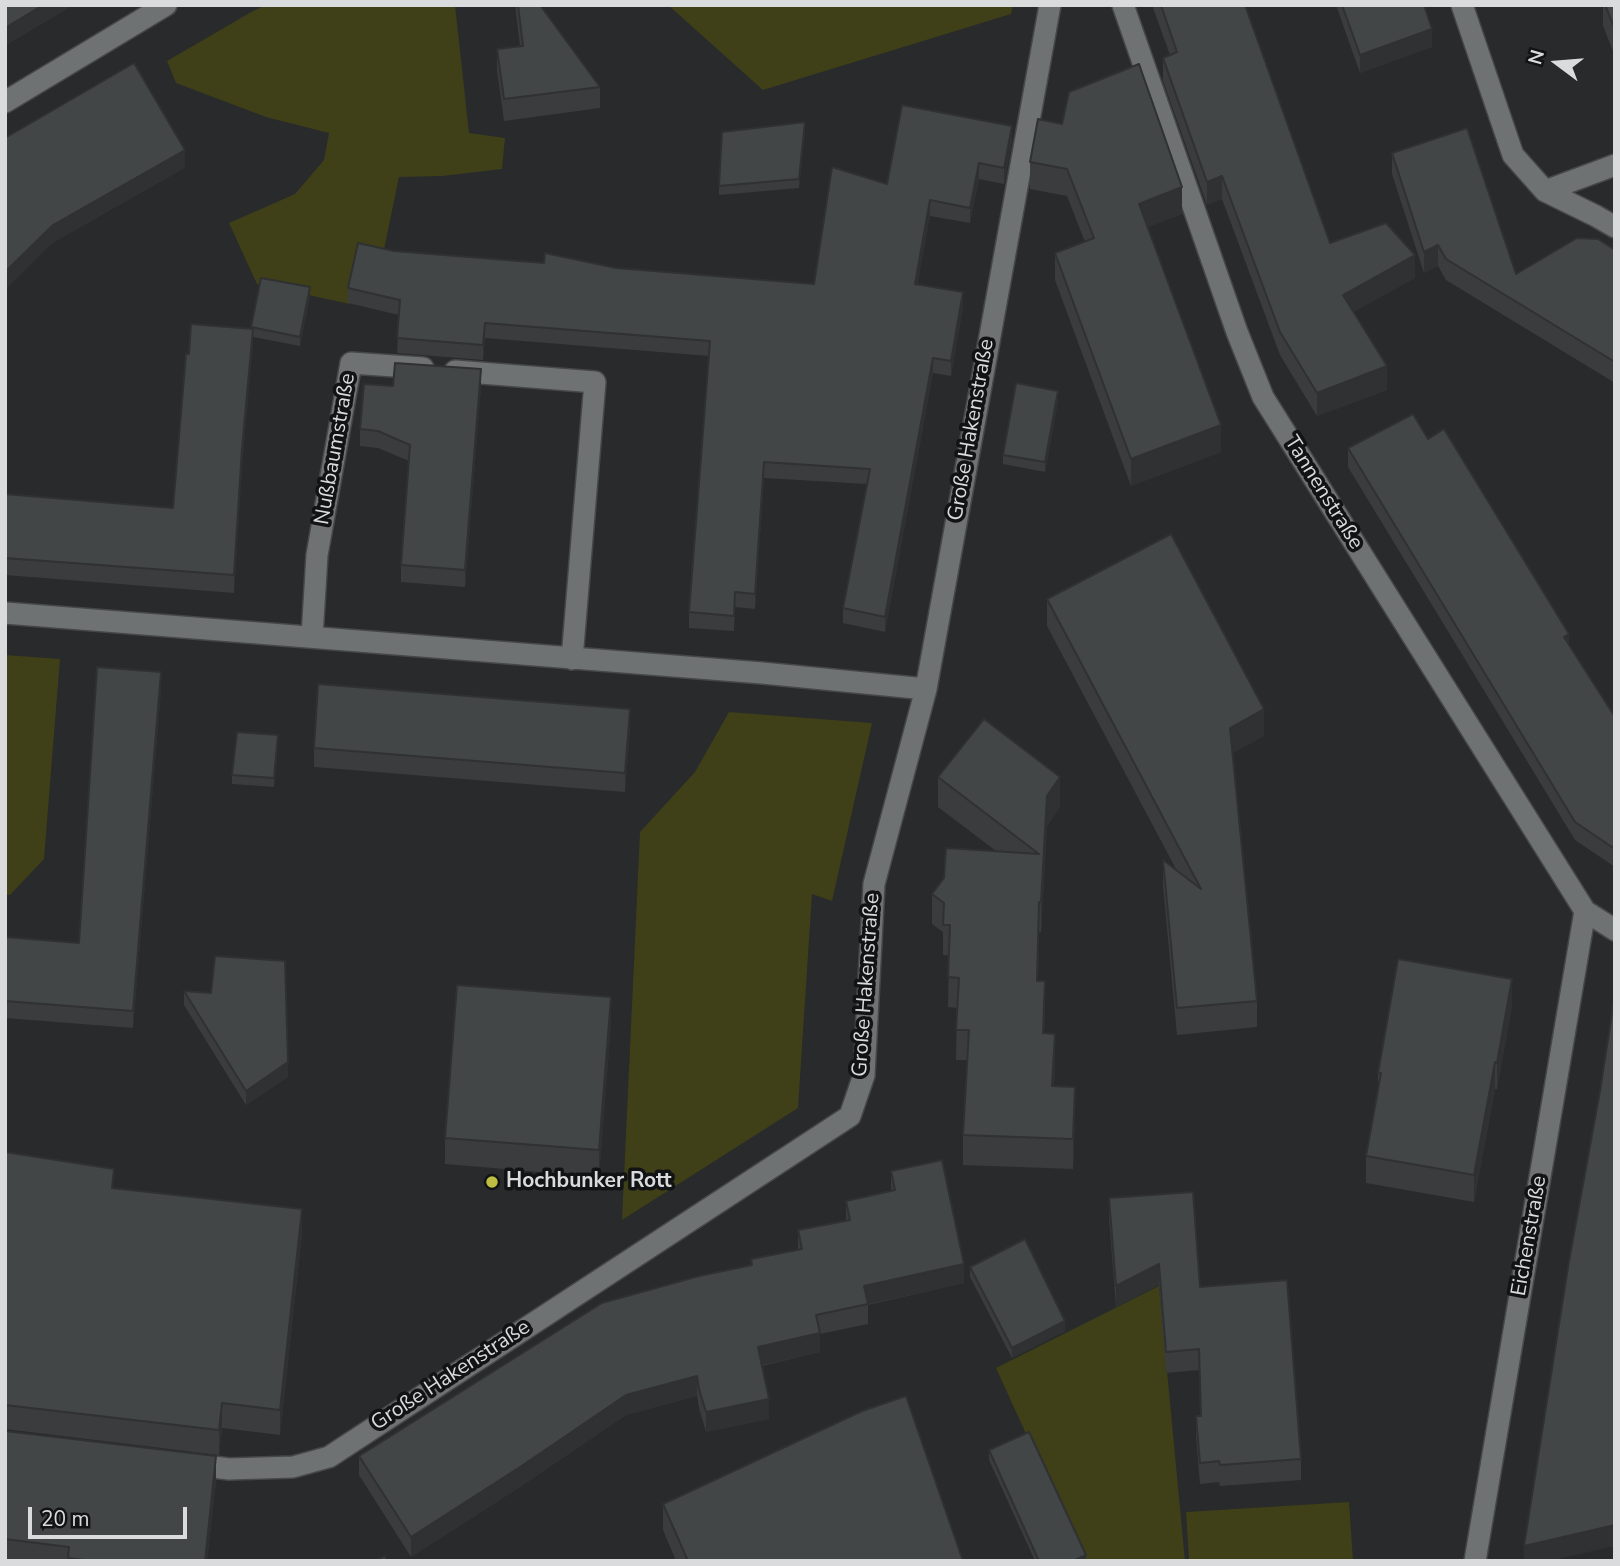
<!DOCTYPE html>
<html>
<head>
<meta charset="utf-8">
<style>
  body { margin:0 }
  #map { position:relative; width:1620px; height:1566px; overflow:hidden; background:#282a2c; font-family:"Nunito Sans",sans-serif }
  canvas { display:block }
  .frame { position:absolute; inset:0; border:7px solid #d9dbdc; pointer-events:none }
  .north { position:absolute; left:1522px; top:28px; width:70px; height:70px; -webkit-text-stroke:5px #121314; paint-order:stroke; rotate:286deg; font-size:19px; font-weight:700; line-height:28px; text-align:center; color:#d9dbdc }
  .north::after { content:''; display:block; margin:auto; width:24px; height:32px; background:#d9dbdc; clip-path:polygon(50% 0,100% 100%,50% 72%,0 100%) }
  .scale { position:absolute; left:28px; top:1507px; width:159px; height:32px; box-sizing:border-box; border:4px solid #d9dbdc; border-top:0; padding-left:9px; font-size:21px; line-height:24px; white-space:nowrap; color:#d9dbdc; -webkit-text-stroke:5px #121314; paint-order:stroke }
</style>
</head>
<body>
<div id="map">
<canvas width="1620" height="1566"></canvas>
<div class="frame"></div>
<div class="north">N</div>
<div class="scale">20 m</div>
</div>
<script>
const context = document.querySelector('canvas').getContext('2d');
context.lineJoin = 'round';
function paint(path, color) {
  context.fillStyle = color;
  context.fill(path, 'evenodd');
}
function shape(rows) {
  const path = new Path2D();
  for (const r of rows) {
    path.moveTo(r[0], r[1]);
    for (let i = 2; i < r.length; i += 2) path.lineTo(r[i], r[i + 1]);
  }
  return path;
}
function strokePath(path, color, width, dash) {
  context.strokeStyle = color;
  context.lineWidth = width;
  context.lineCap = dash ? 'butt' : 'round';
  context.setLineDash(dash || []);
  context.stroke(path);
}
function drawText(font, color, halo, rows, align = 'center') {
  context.font = font + ' "Nunito Sans",sans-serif';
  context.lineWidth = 7;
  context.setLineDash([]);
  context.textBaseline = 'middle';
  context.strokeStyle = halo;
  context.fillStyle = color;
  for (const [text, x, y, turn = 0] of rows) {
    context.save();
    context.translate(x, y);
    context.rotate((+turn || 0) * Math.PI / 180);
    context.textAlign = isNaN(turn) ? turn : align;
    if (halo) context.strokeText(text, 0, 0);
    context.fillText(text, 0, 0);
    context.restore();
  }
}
const green = shape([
  [266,5,455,5,469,133,505,138,502,169,442,176,399,177,381,264,358,259,350,304,257,284,229,223,295,194,324,160,329,133,266,117,176,83,167,61,253,11],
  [668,5,1013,5,1011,14,763,90],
  [5,655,60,659,44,859,10,895,5,895],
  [729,712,872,723,832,901,812,894,798,1108,622,1220,640,832,695,772],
  [1159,1286,1185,1561,1084,1561,996,1368],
  [1349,1502,1353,1561,1189,1561,1186,1512]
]);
const street = shape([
  [1123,5,1237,332,1263,397,1585,911,1615,930],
  [1462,5,1513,155,1545,191,1596,216,1615,227],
  [5,102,166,5],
  [1545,191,1615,165],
  [455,371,595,382,572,659],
  [5,613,762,673,926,689],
  [312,637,317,555,351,363,423,368],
  [190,1464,229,1469,293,1467,329,1457,850,1116,864,1075,874,884,926,689,1050,5],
  [1475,1561,1585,911]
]);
const wall = shape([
  [515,5,540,5,600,87,600,108,504,121,497,70,497,49,520,46],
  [1152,5,1245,5,1330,243,1415,278,1353,312,1387,390,1317,416,1280,355,1222,199,1207,205,1163,81,1163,58,1170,55],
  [1336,5,1424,5,1432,47,1360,73],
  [1603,5,1615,5,1615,56,1603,26],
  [1038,119,1182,214,1148,227,1221,452,1131,486,1055,280,1055,253,1085,242,1067,196,1030,189,1030,162],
  [805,131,799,188,719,195,719,186],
  [1012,142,1004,184,979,179,970,223,930,216,917,285,963,307,951,376,933,373,885,632,843,623,843,608,867,484,764,478,755,609,735,607,734,631,689,628,689,612,709,356,485,338,483,360,397,353,399,315,348,303,348,288,394,251,814,284,887,184],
  [1392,153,1516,274,1615,250,1615,383,1446,280,1438,266,1424,273,1392,174],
  [261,278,310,297,300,346,253,337,242,467,234,593,5,575,5,494,173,508,189,354,251,329],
  [393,386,481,386,465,587,401,582,401,565,409,461,378,448,360,446,360,429],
  [1058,401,1045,472,1003,464,1003,455],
  [1428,439,1569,645,1615,717,1615,867,1575,840,1348,467,1348,448],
  [1047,599,1264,736,1232,753,1257,1001,1257,1027,1177,1035,1163,886,1163,860,1177,871,1047,626],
  [161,689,133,1028,5,1018,5,937,79,943],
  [630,727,625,792,314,767,314,748],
  [278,745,274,787,232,784,232,775],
  [938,777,1060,807,1047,826,1041,932,1039,932,1038,981,1045,1011,1044,1033,1055,1064,1054,1086,1075,1117,1073,1169,963,1165,963,1135,967,1060,956,1060,957,1008,948,1007,949,955,943,955,943,932,932,924,932,894,996,851,938,807],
  [184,991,288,1077,246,1105,184,1005],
  [1512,1006,1497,1089,1495,1089,1474,1202,1366,1183,1366,1156,1378,1088,1378,1073],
  [611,1023,599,1177,445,1164,445,1138],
  [5,1152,114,1188,302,1233,280,1435,222,1428,219,1455,5,1429],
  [891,1171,964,1283,868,1305,868,1324,820,1334,820,1352,762,1366,769,1419,706,1432,699,1408,697,1396,626,1415,520,1487,411,1557,359,1475,359,1456,751,1265,751,1259,798,1249,798,1230,846,1220,846,1201,891,1191],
  [1109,1198,1200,1287,1301,1459,1301,1480,1220,1486,1219,1482,1200,1484,1196,1437,1196,1416,1200,1416,1199,1370,1166,1373,1159,1285,1116,1307,1109,1219],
  [970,1267,1065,1331,1012,1358,970,1277],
  [5,1431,216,1481,207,1561,5,1561],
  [989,1450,1086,1561,1035,1561,989,1460],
  [663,1504,963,1561,676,1561,663,1530]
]);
const shadedWall = shape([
  [43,5,74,5,5,46,5,28],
  [1432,29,1432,47,1360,73,1360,55],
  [805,122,805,131,799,188,799,179],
  [1012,126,1012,142,1004,184,1004,168],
  [185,150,185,168,53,243,5,290,5,272,53,225],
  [979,163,979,179,970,223,970,208],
  [1222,176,1222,199,1207,205,1207,182],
  [1182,187,1182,214,1139,231,1139,204],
  [930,200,930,216,915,300,915,284],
  [1438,245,1438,266,1424,273,1424,252],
  [1415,255,1415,278,1343,318,1343,295],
  [310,287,310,297,300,346,300,337],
  [963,292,963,307,951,376,951,361],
  [485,323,485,338,483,360,483,345],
  [253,329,253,346,242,467,234,593,234,575,242,449],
  [933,358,933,373,885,632,885,617],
  [1387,366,1387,390,1317,416,1317,393],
  [481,369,481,386,465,587,465,570],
  [1058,391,1058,401,1045,472,1045,462],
  [1221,425,1221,452,1131,486,1131,459],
  [764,462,764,478,755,609,755,594],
  [1569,634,1569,652,1564,637],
  [161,672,161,689,133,1028,133,1011],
  [630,709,630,727,625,792,625,773],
  [1264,709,1264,736,1230,754,1230,728],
  [278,735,278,745,274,787,274,778],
  [1060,777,1060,807,1047,826,1041,932,1041,902,1047,796],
  [1512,979,1512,1006,1497,1089,1497,1063],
  [1045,981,1045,1011,1043,1063,1043,1033],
  [611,997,611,1023,599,1177,599,1150],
  [1055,1034,1055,1064,1052,1116,1052,1086],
  [288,1062,288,1077,246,1105,246,1091],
  [1495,1062,1495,1089,1474,1202,1474,1175],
  [1075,1087,1075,1117,1073,1169,1073,1139],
  [302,1209,302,1233,280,1435,280,1410],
  [964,1264,964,1283,864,1305,864,1286],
  [1159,1264,1159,1285,1116,1307,1116,1286],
  [1065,1321,1065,1331,1012,1358,1012,1348],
  [820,1333,820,1352,758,1366,758,1347],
  [697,1376,697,1396,626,1415,520,1487,411,1557,411,1537,626,1395],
  [769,1399,769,1419,706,1432,706,1412],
  [222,1403,222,1428,219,1455,219,1430],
  [216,1456,216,1481,207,1561,205,1561],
  [1615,1525,1615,1546,1549,1561,1524,1561,1524,1546],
  [1086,1555,1086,1561,1073,1561]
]);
const building = shape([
  [5,5,43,5,5,28,5,5],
  [518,5,540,5,600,87,504,99,497,49,523,46,518,5],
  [1161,5,1245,5,1330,243,1386,223,1415,255,1343,295,1387,366,1317,393,1280,332,1222,176,1207,182,1163,58,1177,52,1161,5],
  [1342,5,1424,5,1432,29,1360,55,1342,5],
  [1605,5,1615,5,1615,29,1605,5],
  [134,63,185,150,53,225,5,272,5,138,134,63],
  [1139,64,1182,187,1139,204,1221,425,1131,459,1055,253,1094,238,1067,169,1030,162,1038,119,1062,124,1069,92,1139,64],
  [902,105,1012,126,1004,168,979,163,970,208,930,200,915,284,963,292,951,361,933,358,885,617,843,608,870,469,764,462,755,594,735,592,734,616,689,612,710,341,485,323,483,345,397,338,400,300,348,288,358,243,394,251,544,263,545,253,616,268,814,284,832,167,887,184,902,105],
  [805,122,799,179,719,186,722,132,805,122],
  [1467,128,1516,274,1577,238,1598,239,1615,250,1615,362,1446,259,1438,245,1424,252,1392,153,1467,128],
  [261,278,310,287,300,337,251,327,261,278],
  [191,324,253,329,242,449,234,575,5,558,5,494,173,508,186,354,189,354,191,324],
  [395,363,481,369,465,570,401,565,410,445,378,431,360,429,364,384,393,386,395,363],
  [1016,383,1058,391,1045,462,1003,455,1016,383],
  [1413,414,1428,439,1444,429,1569,634,1564,637,1615,717,1615,849,1575,822,1348,448,1413,414],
  [1171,534,1264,709,1230,728,1257,1001,1177,1008,1163,860,1201,889,1047,599,1171,534],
  [97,667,161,672,133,1011,5,1001,5,937,79,943,97,667],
  [318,684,630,709,625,773,314,748,318,684],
  [984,719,1060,777,1047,796,1041,902,1039,902,1037,981,1045,981,1043,1033,1055,1034,1052,1086,1075,1087,1073,1139,963,1135,969,1030,956,1030,959,978,948,977,950,925,943,925,944,903,932,894,944,878,946,848,1039,854,938,777,984,719],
  [237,732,278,735,274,778,232,775,237,732],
  [215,956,285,961,288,1062,246,1091,184,991,211,993,215,956],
  [1398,959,1512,979,1497,1063,1495,1062,1474,1175,1366,1156,1381,1073,1378,1073,1398,959],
  [457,985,611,997,599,1150,445,1138,457,985],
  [1615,994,1615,1525,1524,1546,1569,1261,1600,1091,1615,994],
  [5,1152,114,1169,112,1188,302,1209,280,1410,222,1403,219,1430,5,1405,5,1152],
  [942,1160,964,1264,864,1286,868,1304,816,1315,820,1333,758,1347,769,1399,706,1412,699,1389,697,1376,626,1395,520,1467,411,1537,359,1456,602,1303,699,1276,752,1265,751,1259,802,1249,798,1230,850,1220,846,1201,895,1190,891,1171,942,1160],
  [1193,1192,1200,1287,1287,1280,1301,1459,1220,1465,1219,1461,1200,1463,1196,1416,1201,1416,1199,1349,1166,1352,1159,1264,1116,1286,1109,1198,1193,1192],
  [1025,1239,1065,1321,1012,1348,970,1267,1025,1239],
  [906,1396,963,1561,688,1561,663,1504,862,1411,906,1396],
  [5,1431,216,1456,205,1561,93,1561,68,1558,69,1547,5,1539,5,1431],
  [1029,1432,1086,1555,1073,1561,1039,1561,989,1450,1029,1432],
  [385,1556,387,1561,375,1561,385,1556]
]);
const markers = [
  [492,1182,7,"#bebf42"]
];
const streetNames = [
  ["Große Hakenstraße",972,430,-80],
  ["Nußbaumstraße",336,449,-80],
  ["Tannenstraße",1323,493,58],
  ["Große Hakenstraße",867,985,-86],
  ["Eichenstraße",1530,1236,-80],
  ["Große Hakenstraße",451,1376,-33]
];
const poiNames = [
  ["Hochbunker Rott",506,1182]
];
paint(green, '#3f3f18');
strokePath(street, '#454748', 24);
strokePath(street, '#6f7273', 21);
paint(wall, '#3a3c3d');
paint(shadedWall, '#2f3132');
paint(building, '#434647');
strokePath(building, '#2f3132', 2);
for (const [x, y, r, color] of markers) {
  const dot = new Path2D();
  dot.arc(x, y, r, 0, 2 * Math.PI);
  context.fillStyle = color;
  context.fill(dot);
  strokePath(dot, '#121314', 2.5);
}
drawText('21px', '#d9dbdc', '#121314', streetNames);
drawText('bold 21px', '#d9dbdc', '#121314', poiNames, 'left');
</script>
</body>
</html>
